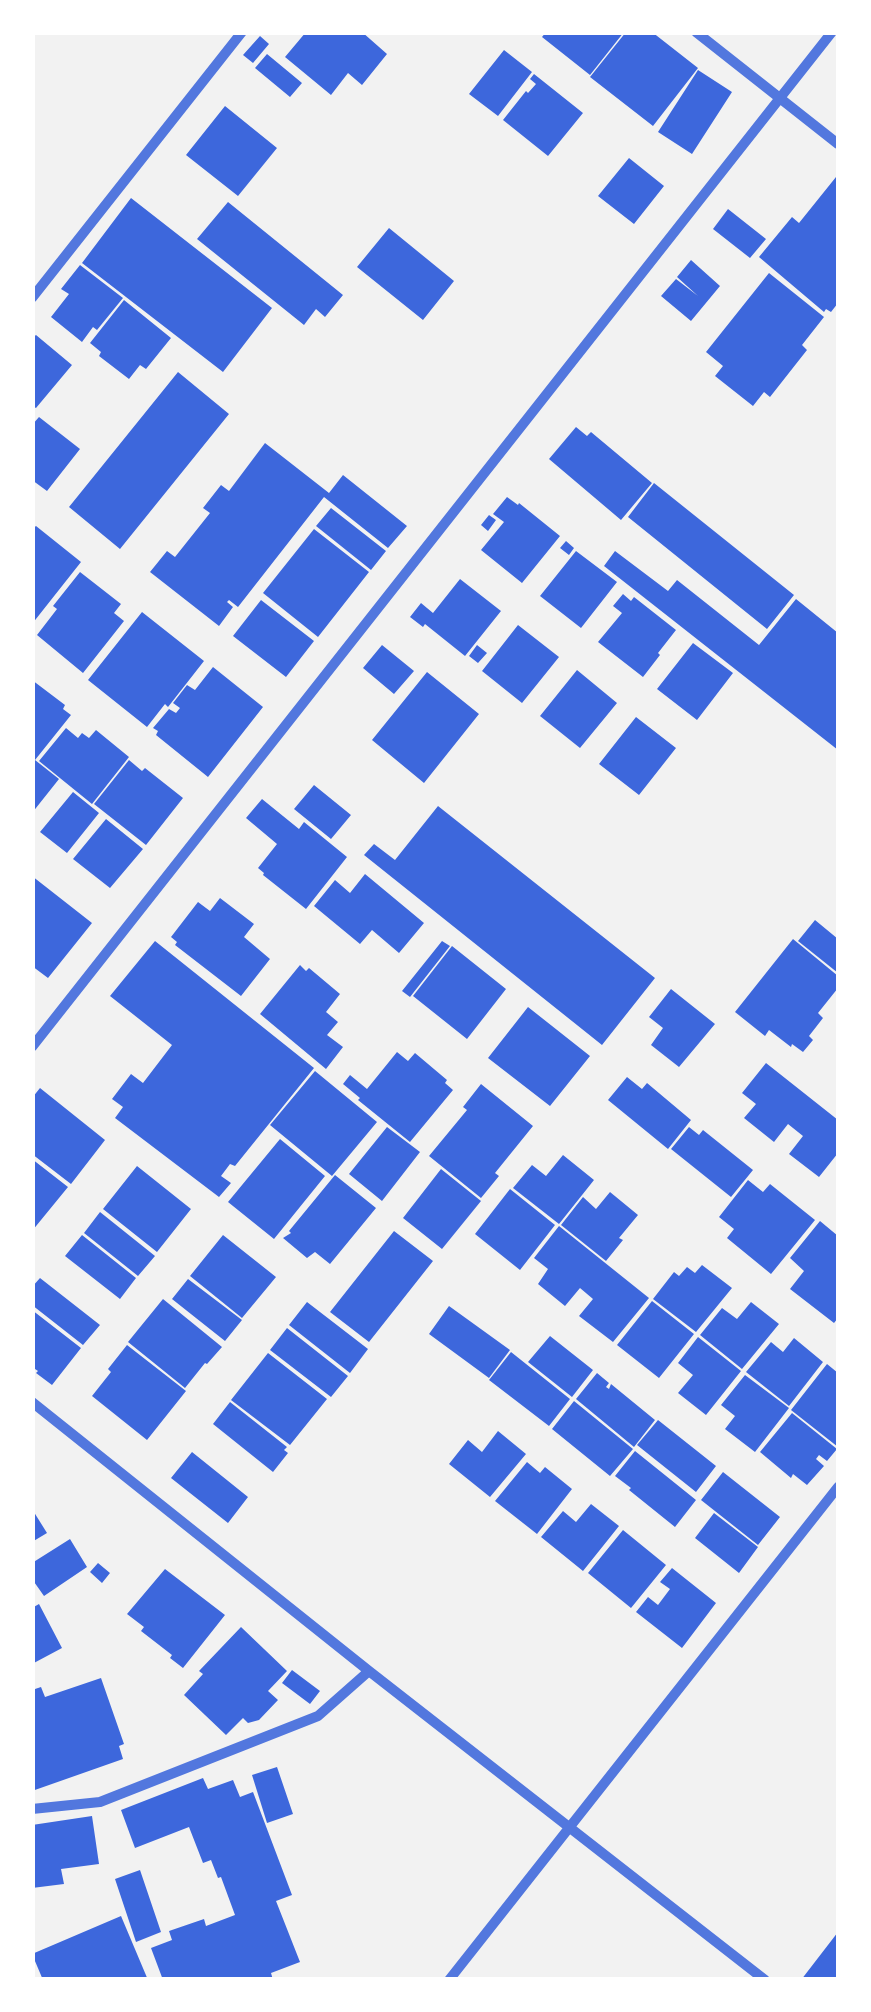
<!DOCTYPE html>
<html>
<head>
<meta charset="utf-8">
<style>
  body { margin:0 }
  #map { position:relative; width:871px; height:2012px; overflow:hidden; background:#f2f2f2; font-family:Quicksand,sans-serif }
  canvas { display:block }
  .frame { position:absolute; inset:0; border:35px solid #fff; pointer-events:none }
</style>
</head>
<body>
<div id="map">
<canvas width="871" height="2012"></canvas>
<div class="frame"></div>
</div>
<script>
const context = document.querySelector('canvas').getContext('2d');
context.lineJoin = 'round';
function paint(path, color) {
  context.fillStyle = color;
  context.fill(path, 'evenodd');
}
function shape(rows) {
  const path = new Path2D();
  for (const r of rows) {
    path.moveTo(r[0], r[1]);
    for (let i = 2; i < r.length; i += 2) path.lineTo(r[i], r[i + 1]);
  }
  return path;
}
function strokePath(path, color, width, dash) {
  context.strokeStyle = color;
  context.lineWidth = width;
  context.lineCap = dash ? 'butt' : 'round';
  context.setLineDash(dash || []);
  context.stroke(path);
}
const building = shape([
  [306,32,362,32,387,54,362,85,348,73,331,95,285,57],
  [546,32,624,32,590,75,542,37],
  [626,32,652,32,698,68,653,126,590,77],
  [260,36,269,44,253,63,243,55],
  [504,50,532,72,498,116,469,94],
  [267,54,302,83,290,97,255,68],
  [698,70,732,92,692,154,658,132],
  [534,74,583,113,548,156,503,120,526,91,528,93,536,84,530,79],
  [225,106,277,148,238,196,186,155],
  [629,158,664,186,634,224,598,196],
  [836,177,838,179,838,303,831,312,826,309,824,312,759,257,792,217,799,223],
  [131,198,272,308,223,372,82,263],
  [228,202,343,295,325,317,316,309,304,325,197,239],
  [728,209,766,239,750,258,713,229],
  [389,228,454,281,423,320,357,267],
  [691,260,720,286,691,321,661,296,676,279,698,296,677,277],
  [80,265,123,298,97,330,93,327,82,342,51,317,69,294,61,289],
  [769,273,824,317,802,345,807,350,770,397,764,392,753,406,715,376,723,366,706,352],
  [124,300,171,338,146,369,140,365,129,379,99,356,101,352,90,343],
  [36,335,72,365,36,408,32,406,32,338],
  [178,372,229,414,120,549,69,507],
  [39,417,80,449,47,491,32,480,32,425],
  [576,427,587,436,591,432,652,483,621,520,549,459],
  [265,443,329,493,343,475,407,526,388,548,324,497,238,607,229,600,227,602,233,607,219,626,150,572,167,551,175,557,210,513,203,508,221,485,229,491],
  [654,483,794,595,767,629,628,517],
  [507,497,518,505,519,503,560,536,522,583,481,550,504,522,493,514],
  [331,508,386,551,371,570,316,526],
  [489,515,496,520,488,531,481,525],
  [36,526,81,562,32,624,32,529],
  [314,529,369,572,318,637,263,593],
  [566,541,574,548,569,555,560,548],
  [576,551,617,582,581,628,540,596],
  [615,551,668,591,677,580,759,645,796,599,838,633,838,750,604,566],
  [80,572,121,604,114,613,124,621,83,673,37,635,57,609,53,606],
  [460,579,501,611,465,656,425,624,423,627,410,617,421,603,433,613],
  [623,594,631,601,634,597,676,630,658,653,660,655,643,677,598,642,622,613,613,606],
  [261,600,314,641,286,677,233,636],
  [142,612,204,661,168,707,165,704,147,727,88,680],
  [518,625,559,657,522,703,482,671],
  [693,643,733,673,697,720,657,689],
  [382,645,414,671,394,694,363,668],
  [477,645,487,653,478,663,469,656],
  [213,667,263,707,208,777,156,735,158,731,153,728,169,709,176,713,180,708,173,703,187,685,195,690],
  [577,670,617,703,580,748,540,716],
  [427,672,479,714,424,783,372,740],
  [32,680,65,705,63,709,71,715,35,760,59,779,32,813],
  [636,717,676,748,639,795,599,764],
  [66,728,78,738,82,733,89,738,96,730,129,757,92,804,39,761],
  [129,760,142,771,145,768,183,798,146,845,94,804],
  [314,785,351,815,331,839,294,809],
  [73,792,99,813,67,853,40,832],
  [262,799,299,829,304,822,347,857,306,909,263,875,264,873,258,868,277,844,246,818],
  [438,806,655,978,602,1045,364,855,374,844,395,860],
  [106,819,143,849,110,888,73,859],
  [365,874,424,923,399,953,372,930,360,944,314,906,335,880,350,893],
  [32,876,92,923,48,978,32,966],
  [220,898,254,924,244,937,270,959,241,996,175,945,177,942,171,937,198,902,210,911],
  [815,920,838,939,838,973,798,941],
  [793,939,838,976,838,988,818,1013,823,1018,809,1036,813,1040,803,1052,792,1044,791,1047,769,1030,765,1036,735,1012],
  [155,941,314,1068,235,1166,230,1164,221,1176,231,1183,219,1197,115,1118,123,1107,112,1099,131,1074,143,1083,172,1045,110,996],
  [442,941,450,946,410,997,402,991],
  [452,946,506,989,467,1039,413,996],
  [300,965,306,971,309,968,340,994,326,1012,338,1022,327,1035,343,1047,326,1069,260,1014],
  [671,989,715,1024,679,1067,651,1045,663,1028,649,1017],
  [528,1007,590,1056,550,1106,488,1058],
  [397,1052,408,1061,415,1053,447,1080,445,1083,453,1090,410,1142,358,1100,360,1098,343,1084,350,1075,367,1089],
  [766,1063,838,1120,838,1153,819,1177,789,1154,803,1136,788,1124,774,1142,744,1118,756,1104,742,1093],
  [315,1071,377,1122,332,1176,270,1125],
  [627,1077,642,1089,647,1083,691,1120,668,1149,608,1100],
  [481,1084,533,1126,495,1173,499,1176,481,1198,429,1156,467,1110,463,1107],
  [40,1088,105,1140,71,1184,32,1154,32,1098],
  [387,1127,420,1152,382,1201,349,1174],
  [689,1127,699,1135,703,1130,753,1170,731,1197,671,1149],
  [280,1139,325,1176,274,1239,228,1202],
  [563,1155,594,1180,559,1224,513,1188,532,1165,546,1176],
  [32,1159,68,1187,32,1231],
  [137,1166,191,1209,157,1252,103,1209],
  [441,1169,481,1201,442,1249,403,1218],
  [335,1175,376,1208,330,1264,315,1252,307,1258,283,1238,291,1233,289,1231],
  [748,1180,763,1192,770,1184,815,1220,771,1274,727,1238,734,1229,719,1217],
  [510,1189,555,1225,520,1270,475,1234],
  [610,1192,638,1215,619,1238,623,1240,606,1261,561,1225,583,1197,596,1209],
  [100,1212,155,1256,138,1276,84,1233],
  [820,1221,838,1236,838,1318,834,1323,790,1289,804,1271,790,1258],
  [559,1226,649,1298,613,1342,579,1316,593,1299,580,1288,565,1306,538,1284,548,1269,534,1258],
  [394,1231,433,1261,369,1342,330,1312],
  [82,1235,136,1278,120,1299,65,1256],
  [223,1235,276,1277,242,1318,190,1276],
  [702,1265,732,1288,696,1332,653,1299,674,1272,679,1276,687,1267,695,1273],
  [40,1278,100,1325,83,1345,32,1305,32,1287],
  [188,1279,242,1320,225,1341,172,1299],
  [163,1299,222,1347,207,1364,205,1363,185,1388,128,1342],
  [652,1301,694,1334,659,1378,617,1345],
  [307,1302,368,1349,350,1373,289,1325],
  [751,1302,779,1324,742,1369,700,1335,722,1308,737,1319],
  [449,1306,510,1350,489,1378,429,1334],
  [32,1310,81,1348,52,1385,36,1373,38,1371,32,1367],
  [287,1328,348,1376,331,1397,270,1350],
  [550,1336,593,1370,572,1397,528,1362],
  [698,1337,741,1371,706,1415,678,1393,693,1375,678,1363],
  [794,1338,823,1362,789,1406,746,1372,771,1342,783,1352],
  [127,1345,186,1391,147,1440,92,1396,111,1372,108,1369],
  [511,1352,570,1399,549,1426,489,1380],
  [268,1353,327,1399,290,1445,231,1400],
  [827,1364,838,1373,838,1447,791,1410],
  [597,1373,609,1383,606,1387,609,1389,611,1384,655,1420,634,1447,576,1399],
  [745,1375,789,1408,755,1452,725,1429,735,1416,721,1405],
  [574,1401,633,1449,610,1476,552,1429],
  [230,1402,287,1447,284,1450,288,1453,273,1472,213,1424],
  [792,1413,837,1449,827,1461,819,1455,816,1459,824,1466,807,1485,793,1474,791,1478,760,1452],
  [658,1420,716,1466,696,1492,637,1445],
  [498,1431,526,1454,490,1497,449,1464,468,1440,482,1452],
  [635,1451,696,1500,675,1527,629,1490,631,1488,615,1476],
  [192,1452,248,1497,228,1523,171,1478],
  [527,1462,540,1473,545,1467,572,1489,537,1534,495,1501],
  [723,1472,780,1517,758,1545,701,1500],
  [591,1504,619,1526,583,1571,541,1537,563,1511,576,1522],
  [32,1509,47,1533,32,1542],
  [714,1513,758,1547,739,1573,695,1538],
  [623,1530,666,1565,631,1608,588,1573],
  [70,1539,87,1567,44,1596,32,1579,32,1563],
  [98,1563,110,1573,102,1583,90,1572],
  [672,1568,716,1603,682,1648,636,1612,648,1597,658,1605,670,1589,660,1582],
  [165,1569,225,1615,183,1668,170,1658,172,1655,141,1631,144,1627,127,1614],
  [39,1604,62,1648,32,1664,32,1608],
  [241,1627,287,1671,268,1691,278,1700,259,1720,248,1723,243,1718,226,1735,184,1695,203,1674,199,1671],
  [292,1670,320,1691,310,1704,282,1683],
  [101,1678,124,1744,119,1746,123,1759,32,1791,32,1690,41,1687,45,1697],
  [277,1767,293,1814,267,1823,252,1775],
  [203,1778,208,1789,233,1780,240,1797,253,1792,292,1895,276,1901,300,1962,271,1973,273,1980,163,1980,151,1948,172,1940,169,1931,204,1919,206,1926,235,1915,221,1877,218,1878,211,1860,203,1863,189,1827,135,1848,121,1810],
  [92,1816,99,1864,61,1869,64,1884,32,1888,32,1825],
  [140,1870,161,1932,136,1942,115,1879],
  [121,1916,148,1980,43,1980,32,1954],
  [838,1932,838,1980,801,1980]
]);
const minor = shape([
  [696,32,838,144],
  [32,298,242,32],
  [32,1047,832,32],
  [32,1402,369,1671,765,1980],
  [32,1809,100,1802,318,1716,369,1671],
  [449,1980,838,1487]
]);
paint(building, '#3d67dc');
strokePath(minor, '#5277de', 10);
</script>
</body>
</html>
